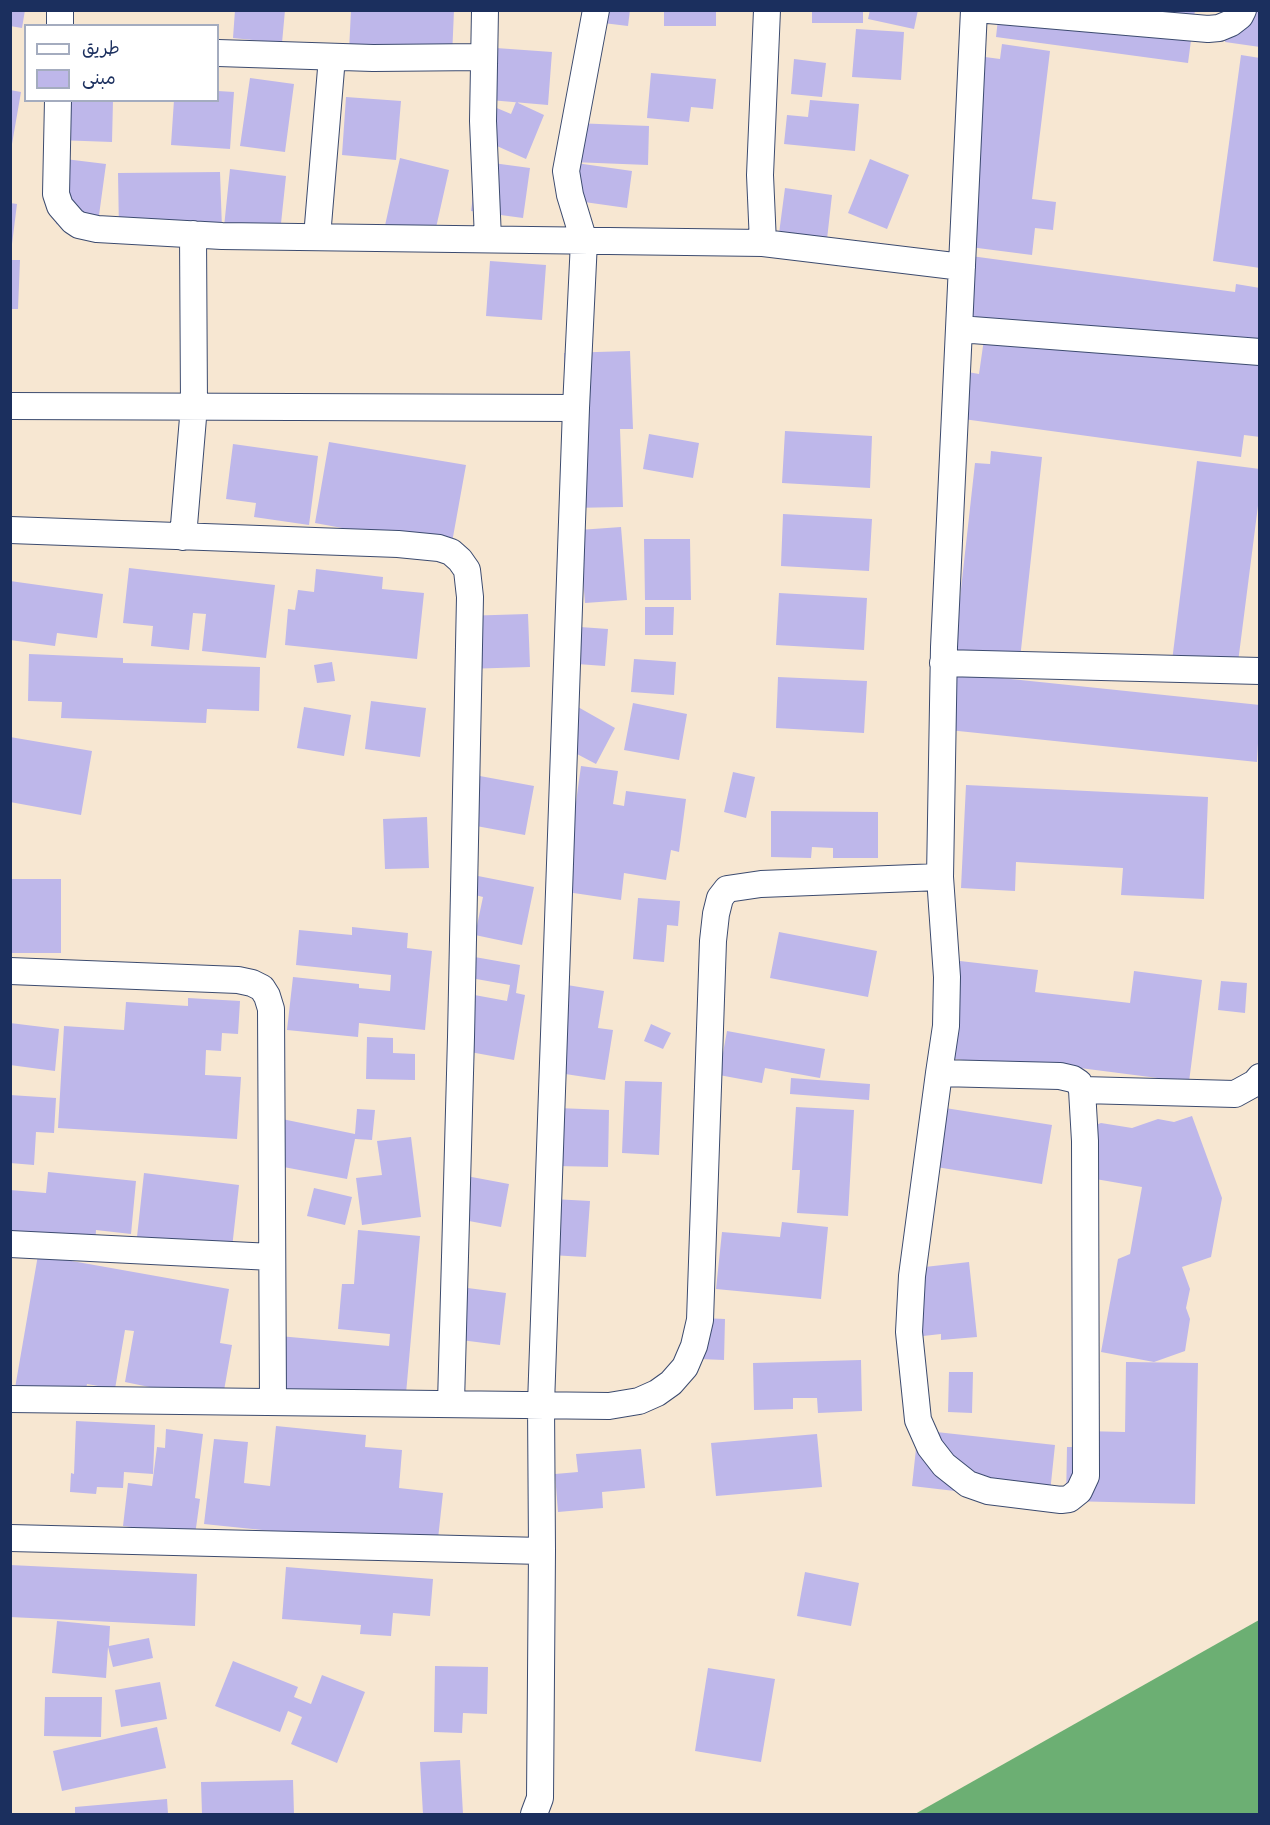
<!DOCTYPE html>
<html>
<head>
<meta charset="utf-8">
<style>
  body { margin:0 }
  #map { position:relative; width:1270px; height:1825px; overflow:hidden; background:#f7e7d2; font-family:"Gochi Hand","Playpen Sans Arabic",sans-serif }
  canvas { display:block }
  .frame { position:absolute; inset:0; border:12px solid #1b2f5e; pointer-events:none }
  .legend { position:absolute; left:24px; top:24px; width:195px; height:78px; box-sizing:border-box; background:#fff; border:2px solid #a4acbf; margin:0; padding:8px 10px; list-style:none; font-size:18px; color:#1b2f5e }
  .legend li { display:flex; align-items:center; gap:12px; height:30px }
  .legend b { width:30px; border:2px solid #a4acbf }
</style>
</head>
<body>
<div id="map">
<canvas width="1270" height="1825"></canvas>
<div class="frame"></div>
<ul class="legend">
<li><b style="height:8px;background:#fff"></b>طريق</li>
<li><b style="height:16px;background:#beb7ea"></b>مبنى</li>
</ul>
</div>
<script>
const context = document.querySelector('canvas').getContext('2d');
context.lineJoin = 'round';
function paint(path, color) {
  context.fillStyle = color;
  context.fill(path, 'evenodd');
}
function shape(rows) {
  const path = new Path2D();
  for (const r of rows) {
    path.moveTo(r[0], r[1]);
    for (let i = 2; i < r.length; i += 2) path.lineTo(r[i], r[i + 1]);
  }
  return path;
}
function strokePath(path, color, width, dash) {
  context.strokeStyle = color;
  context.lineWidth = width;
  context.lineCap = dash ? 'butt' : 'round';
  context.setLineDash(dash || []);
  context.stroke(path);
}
const forest = shape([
  [1259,1620,1259,1814,915,1814]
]);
const building = shape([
  [10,10,25,10,22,28,10,26],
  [235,10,285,10,282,43,233,38],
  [351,10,454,10,452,57,349,51],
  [596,10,630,10,628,26,595,22],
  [664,10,716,10,716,26,664,26],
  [812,10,863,10,863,23,812,23],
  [870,10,918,10,914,29,868,19],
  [999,10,1195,10,1188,63,996,37],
  [1229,10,1260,10,1260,47,1225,42],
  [856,29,904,32,901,80,852,77],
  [1002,44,1050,51,1032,199,1056,202,1053,230,1035,228,1032,255,962,246,985,57,1000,59],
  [482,47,552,52,548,105,478,99],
  [1241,55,1260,58,1260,268,1213,261],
  [794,59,826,63,822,97,791,94],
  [651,73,716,79,713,109,691,107,689,122,647,118],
  [250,78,294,84,285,152,240,146],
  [10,90,21,92,12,144,10,144],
  [218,91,234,92,230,149,171,145,174,100,218,100],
  [346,97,401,101,396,160,342,155],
  [58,100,113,100,112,142,57,140],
  [810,100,859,104,855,151,784,144,787,115,808,117],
  [516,102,544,115,526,159,479,138,492,106,511,114],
  [574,123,649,126,648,165,572,162],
  [400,158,449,170,433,241,384,230],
  [65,159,106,164,97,230,56,224],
  [870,159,909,175,887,229,848,213],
  [478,161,530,168,523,218,471,211],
  [576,163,632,171,627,208,570,200],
  [230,169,286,176,280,233,224,227],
  [220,172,222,229,119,231,118,173],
  [785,188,832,195,826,248,778,241],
  [10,203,17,204,12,244,10,243],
  [971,256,1235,292,1236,284,1260,288,1260,437,1244,435,1241,457,956,418,962,371,979,374,985,332,961,329],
  [10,260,20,260,18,309,10,309],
  [490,261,546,265,542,320,486,316],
  [630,351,633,429,620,429,623,507,570,508,564,353],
  [785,431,872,436,870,488,782,483],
  [649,434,699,443,693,478,643,469],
  [329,442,466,465,451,548,315,523],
  [233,444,318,456,309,525,254,517,256,503,226,499],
  [991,451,1042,457,1019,668,953,661,975,463,990,464],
  [1197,461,1260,469,1260,490,1236,678,1171,669],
  [783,514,872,519,869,571,781,566],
  [621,527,627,600,585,603,579,530],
  [644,539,690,539,691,600,645,600],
  [129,568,275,585,266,658,202,651,206,614,193,613,189,650,151,646,153,626,123,623],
  [316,569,383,577,382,589,424,593,417,659,285,645,288,609,295,610,298,590,314,592],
  [10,581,103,594,97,638,57,633,55,646,10,640],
  [779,593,867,598,864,650,776,645],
  [645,607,674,607,673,635,645,635],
  [528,614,530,667,464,669,462,616],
  [580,627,608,629,605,666,577,664],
  [29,654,123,658,123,663,260,667,259,711,207,709,206,723,61,718,62,702,28,701],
  [634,659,676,662,674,695,631,692],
  [332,662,335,681,317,683,314,665],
  [944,672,1260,705,1257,762,939,729],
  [778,677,867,681,864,733,776,728],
  [371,701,426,708,420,757,365,749],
  [633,703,687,714,679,760,624,750],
  [304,707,351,715,344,756,297,748],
  [578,707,615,728,596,764,558,744],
  [10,737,92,751,81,815,10,802],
  [581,766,618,771,613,804,624,806,626,791,686,799,679,852,671,850,666,880,624,873,621,900,560,891,573,801,576,802],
  [733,772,755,777,746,818,724,812],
  [469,774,534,786,525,835,460,823],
  [966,785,1208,797,1204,899,1121,895,1123,868,1016,862,1015,891,961,888],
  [771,811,878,812,878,858,833,858,833,848,812,847,811,858,771,857],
  [427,817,429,868,385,869,383,819],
  [478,876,534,887,522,945,475,935,483,897,475,895],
  [10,879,61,879,61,953,10,953],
  [638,898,680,901,678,926,667,925,664,962,633,959],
  [352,927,408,933,407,948,432,951,425,1030,359,1023,358,1037,287,1030,293,977,359,984,359,988,390,991,391,975,296,965,299,930,352,935],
  [779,932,877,951,868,997,770,978],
  [469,956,520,965,516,993,525,995,514,1060,459,1050,469,994,507,1001,510,985,465,977],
  [960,961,1038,970,1035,992,1130,1003,1134,971,1202,980,1189,1082,1072,1067,1071,1074,948,1058],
  [1221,981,1247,983,1245,1013,1218,1010],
  [567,985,604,991,598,1028,613,1030,605,1080,552,1072],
  [188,998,240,1001,238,1034,222,1033,221,1051,206,1050,205,1075,241,1077,237,1139,58,1128,64,1026,124,1030,126,1002,188,1006],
  [10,1023,59,1029,55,1071,10,1065],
  [651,1024,671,1033,663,1049,644,1041],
  [727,1031,825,1049,820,1078,765,1068,762,1083,719,1075],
  [367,1037,393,1038,393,1053,415,1054,415,1080,366,1079],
  [791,1078,870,1084,869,1100,790,1094],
  [625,1081,662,1082,659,1155,622,1153],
  [10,1095,56,1098,54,1133,36,1132,34,1165,10,1163],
  [796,1107,854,1110,848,1216,797,1213,800,1170,792,1170],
  [939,1107,1052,1125,1042,1184,930,1166],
  [557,1108,609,1110,608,1167,555,1166],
  [357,1109,375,1110,372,1140,355,1139,347,1179,273,1165,282,1119,355,1134],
  [1192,1116,1222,1198,1211,1257,1182,1267,1190,1289,1186,1308,1190,1319,1185,1351,1154,1362,1101,1352,1118,1259,1130,1254,1142,1187,1078,1176,1087,1128,1101,1123,1132,1128,1158,1119,1174,1122],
  [411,1137,421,1217,362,1225,356,1178,382,1175,377,1141],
  [48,1172,136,1181,131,1234,96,1230,95,1248,10,1240,10,1190,46,1193],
  [144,1173,239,1185,232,1248,137,1237],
  [461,1175,509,1184,501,1227,453,1218],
  [314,1188,352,1197,345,1225,307,1216],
  [553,1199,590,1201,586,1257,550,1255],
  [782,1222,828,1227,821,1299,716,1289,722,1232,780,1237],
  [358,1230,420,1236,405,1405,263,1392,268,1335,389,1346,390,1334,338,1329,342,1284,354,1284],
  [38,1255,229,1289,220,1343,232,1345,222,1402,125,1382,134,1331,125,1330,115,1389,87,1384,83,1406,14,1394],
  [969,1262,977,1337,941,1340,941,1334,914,1337,907,1269],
  [460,1287,506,1293,500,1345,453,1339],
  [702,1318,725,1319,724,1360,700,1359],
  [861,1360,862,1411,818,1413,817,1398,793,1398,793,1409,754,1410,753,1363],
  [1126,1362,1198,1363,1195,1504,1066,1501,1067,1447,1084,1447,1084,1431,1125,1432],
  [949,1372,973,1372,972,1413,948,1412],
  [76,1421,155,1425,153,1474,124,1472,123,1488,97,1487,96,1494,70,1492,71,1473,74,1474],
  [276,1426,366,1435,365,1447,402,1450,399,1488,443,1493,437,1548,204,1524,214,1439,248,1442,244,1483,270,1486],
  [166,1429,203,1434,195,1498,200,1499,195,1535,123,1526,128,1483,152,1486,157,1447,165,1448],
  [918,1430,1055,1445,1049,1502,912,1486],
  [817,1434,822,1487,716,1496,711,1443],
  [641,1449,645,1488,602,1492,603,1508,558,1512,555,1474,578,1472,576,1454],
  [10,1565,197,1574,195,1626,10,1617],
  [286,1567,433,1579,430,1616,393,1613,391,1636,360,1634,361,1625,282,1619],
  [805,1572,859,1583,851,1626,797,1616],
  [57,1621,110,1626,109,1646,149,1638,153,1658,113,1667,108,1647,106,1678,52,1673],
  [233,1661,298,1687,294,1697,311,1704,322,1675,365,1692,337,1763,291,1744,302,1717,288,1711,280,1732,215,1706],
  [435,1666,488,1667,487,1714,463,1713,462,1733,434,1732],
  [708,1668,775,1679,761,1762,695,1751],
  [160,1682,167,1719,121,1727,115,1690],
  [45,1697,102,1697,101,1737,44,1736],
  [157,1727,166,1768,62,1791,53,1751],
  [460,1760,463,1814,423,1814,420,1762],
  [293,1780,294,1814,202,1814,201,1782],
  [167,1799,168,1814,75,1814,75,1807]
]);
const minor = shape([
  [485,10,483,121,488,239],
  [988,10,1208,29,1219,28,1231,23,1240,16,1243,10],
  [60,26,60,10],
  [218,53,373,58,483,57],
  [58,100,56,194,60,206,73,221,79,225,97,229,222,236,763,243,962,267],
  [317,237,332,57],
  [763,243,760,175,767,10],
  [959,329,1260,352],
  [10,406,576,408],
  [10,530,398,544,439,548,451,552,460,560,467,570,470,597,461,1037,451,1403],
  [183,537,194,406,193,234],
  [943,663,1260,671],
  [10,971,238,980,252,983,262,988,267,996,271,1009,273,1401],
  [939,1073,1060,1076,1073,1079,1079,1083,1082,1090,1085,1141,1086,1476,1079,1491,1069,1499,1061,1500,988,1491,968,1484,944,1465,930,1447,918,1420,909,1332,912,1276,939,1073,946,1026,947,977,940,877],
  [1082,1090,1235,1094,1255,1083,1260,1077],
  [10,1244,272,1257],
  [10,1399,609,1406,639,1401,657,1393,671,1383,685,1367,694,1346,700,1320,713,941,716,914,720,898,727,889,761,884,940,877,944,647,974,10],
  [10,1538,542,1551],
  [534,1814,540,1798,542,1551,541,1404,576,408,584,241,570,195,566,171,596,10]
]);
paint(forest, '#6caf73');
paint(building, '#beb7ea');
strokePath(minor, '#3c4b6f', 28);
strokePath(minor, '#fff', 26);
</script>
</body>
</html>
